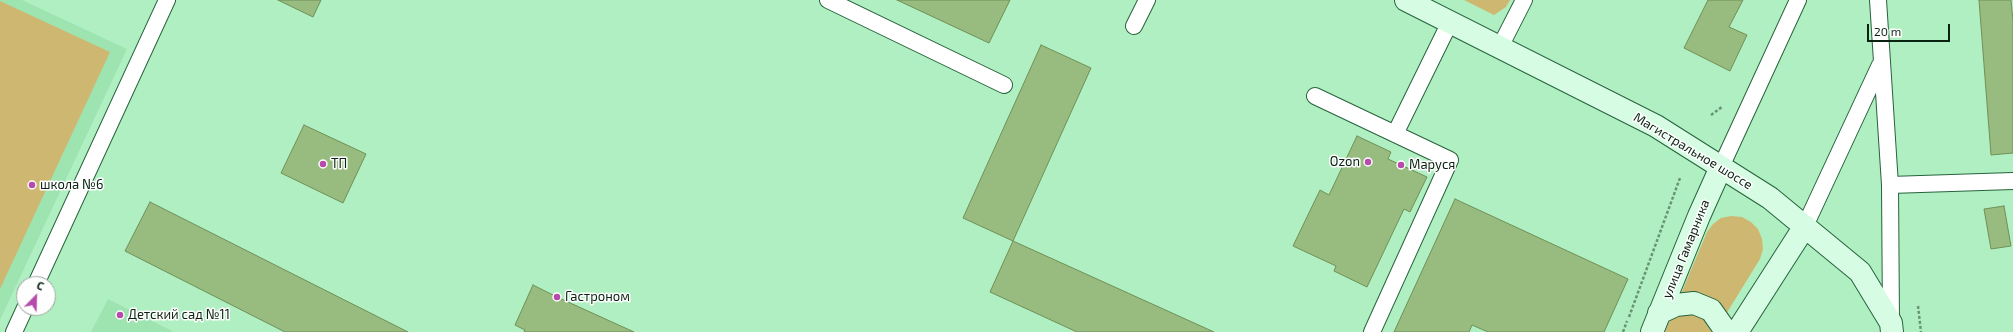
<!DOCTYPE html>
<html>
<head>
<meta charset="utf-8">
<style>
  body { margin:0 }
  #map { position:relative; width:2013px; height:332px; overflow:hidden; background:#b0efc1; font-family:"Exo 2",sans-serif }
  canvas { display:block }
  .north { position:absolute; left:16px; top:276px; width:40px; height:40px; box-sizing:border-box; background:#fefefe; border:1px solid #9ca6a0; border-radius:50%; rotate:23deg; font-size:11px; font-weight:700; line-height:16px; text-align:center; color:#092212 }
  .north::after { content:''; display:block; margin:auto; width:14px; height:18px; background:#b74aaa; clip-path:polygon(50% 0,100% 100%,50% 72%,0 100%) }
  .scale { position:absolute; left:1867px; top:24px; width:83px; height:18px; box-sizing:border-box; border:2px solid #092212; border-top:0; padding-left:5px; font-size:12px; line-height:14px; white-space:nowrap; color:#092212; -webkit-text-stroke:3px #fefefe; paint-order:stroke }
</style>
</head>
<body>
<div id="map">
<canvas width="2013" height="332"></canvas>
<div class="north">С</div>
<div class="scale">20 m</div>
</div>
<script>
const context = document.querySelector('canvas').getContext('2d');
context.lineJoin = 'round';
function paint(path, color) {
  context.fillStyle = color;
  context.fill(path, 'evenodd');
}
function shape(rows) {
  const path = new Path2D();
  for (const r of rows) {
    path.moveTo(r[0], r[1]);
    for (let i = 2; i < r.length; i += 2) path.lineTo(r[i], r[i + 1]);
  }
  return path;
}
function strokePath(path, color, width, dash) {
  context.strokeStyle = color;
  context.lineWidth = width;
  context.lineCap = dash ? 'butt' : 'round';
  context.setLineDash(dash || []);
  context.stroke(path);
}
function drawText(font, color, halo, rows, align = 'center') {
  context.font = font + ' "Exo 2",sans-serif';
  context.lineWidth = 3;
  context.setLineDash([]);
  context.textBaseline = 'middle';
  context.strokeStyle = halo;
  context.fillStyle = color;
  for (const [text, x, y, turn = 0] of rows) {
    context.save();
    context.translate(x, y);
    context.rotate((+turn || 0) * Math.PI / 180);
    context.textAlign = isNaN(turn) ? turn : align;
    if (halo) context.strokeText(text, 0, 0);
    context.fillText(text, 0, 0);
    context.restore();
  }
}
const built = shape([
  [0,0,22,0,127,49,0,320],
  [108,299,174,332,91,332]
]);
const green = shape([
  [1464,0,1510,0,1506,7,1494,15],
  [0,1,110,52,0,289],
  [1731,216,1742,217,1751,222,1758,229,1762,239,1763,249,1760,259,1715,332,1665,332,1707,232,1713,224,1721,218]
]);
const building = shape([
  [278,0,321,0,313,17,278,0],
  [897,0,1010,0,989,43,897,0],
  [1708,0,1743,0,1729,27,1747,35,1730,71,1684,48,1708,0],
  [1979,0,2011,0,2013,21,2013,153,1991,155,1979,0],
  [1041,45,1091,68,1013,241,963,218,1041,45],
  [304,125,366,154,343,203,281,173,304,125],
  [1357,136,1391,152,1388,159,1427,177,1410,212,1404,209,1367,287,1334,271,1336,266,1293,246,1320,190,1329,195,1357,136],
  [1455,199,1628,279,1604,332,1488,332,1472,325,1469,332,1394,332,1455,199],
  [150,202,408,332,285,332,125,251,150,202],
  [2004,206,2011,246,1991,249,1984,209,2004,206],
  [1013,241,1214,332,1077,332,990,292,1013,241],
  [533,285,557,297,634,332,524,332,525,330,515,325,533,285]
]);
const path = shape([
  [1711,115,1722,107],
  [1918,306,1921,332],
  [1629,317,1680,178],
  [1623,332,1627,321]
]);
const lane = shape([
  [828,0,1004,85],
  [1878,0,1890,185,1891,323],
  [1134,26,1147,0],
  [1500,47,1524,0],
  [1315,96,1450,160,1372,332],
  [1395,134,1450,22],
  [1721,167,1798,0],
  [1890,185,2013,181],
  [1805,226,1880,65],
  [36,284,167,0],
  [14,332,25,308]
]);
const secondary = shape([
  [1406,0,1656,126,1770,198,1860,272,1891,323,1892,332],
  [1659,313,1676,305,1694,303,1711,310,1723,327,1724,332],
  [1652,332,1699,216,1721,167],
  [1737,332,1805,226]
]);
const markers = [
  [1368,162,4,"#b74aaa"],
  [323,164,4,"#b74aaa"],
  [1401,165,4,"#b74aaa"],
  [32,185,4,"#b74aaa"],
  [557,297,4,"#b74aaa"],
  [120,315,4,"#b74aaa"]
];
const streetNames = [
  ["Магистральное шоссе",1693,151,31],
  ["улица Гамарника",1686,249,-68]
];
const poiNames = [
  ["Ozon",1360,162,"right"],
  ["ТП",331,164],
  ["Маруся",1409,165],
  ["школа №6",40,185],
  ["Гастроном",565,297],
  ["Детский сад №11",128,315]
];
paint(built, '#9de4b1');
paint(green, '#ceb871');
paint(building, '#98bb80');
strokePath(building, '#6f9057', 1);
strokePath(lane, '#26633c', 18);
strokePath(secondary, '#26633c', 24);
strokePath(path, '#679574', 2.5, [3, 2]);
strokePath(lane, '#fff', 16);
strokePath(secondary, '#d6fce3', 22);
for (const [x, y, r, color] of markers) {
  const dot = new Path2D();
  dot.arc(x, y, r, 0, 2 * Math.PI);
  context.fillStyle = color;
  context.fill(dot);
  strokePath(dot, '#fefefe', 1.5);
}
drawText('13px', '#092212', '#fefefe', streetNames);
drawText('13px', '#092212', '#fefefe', poiNames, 'left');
</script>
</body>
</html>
